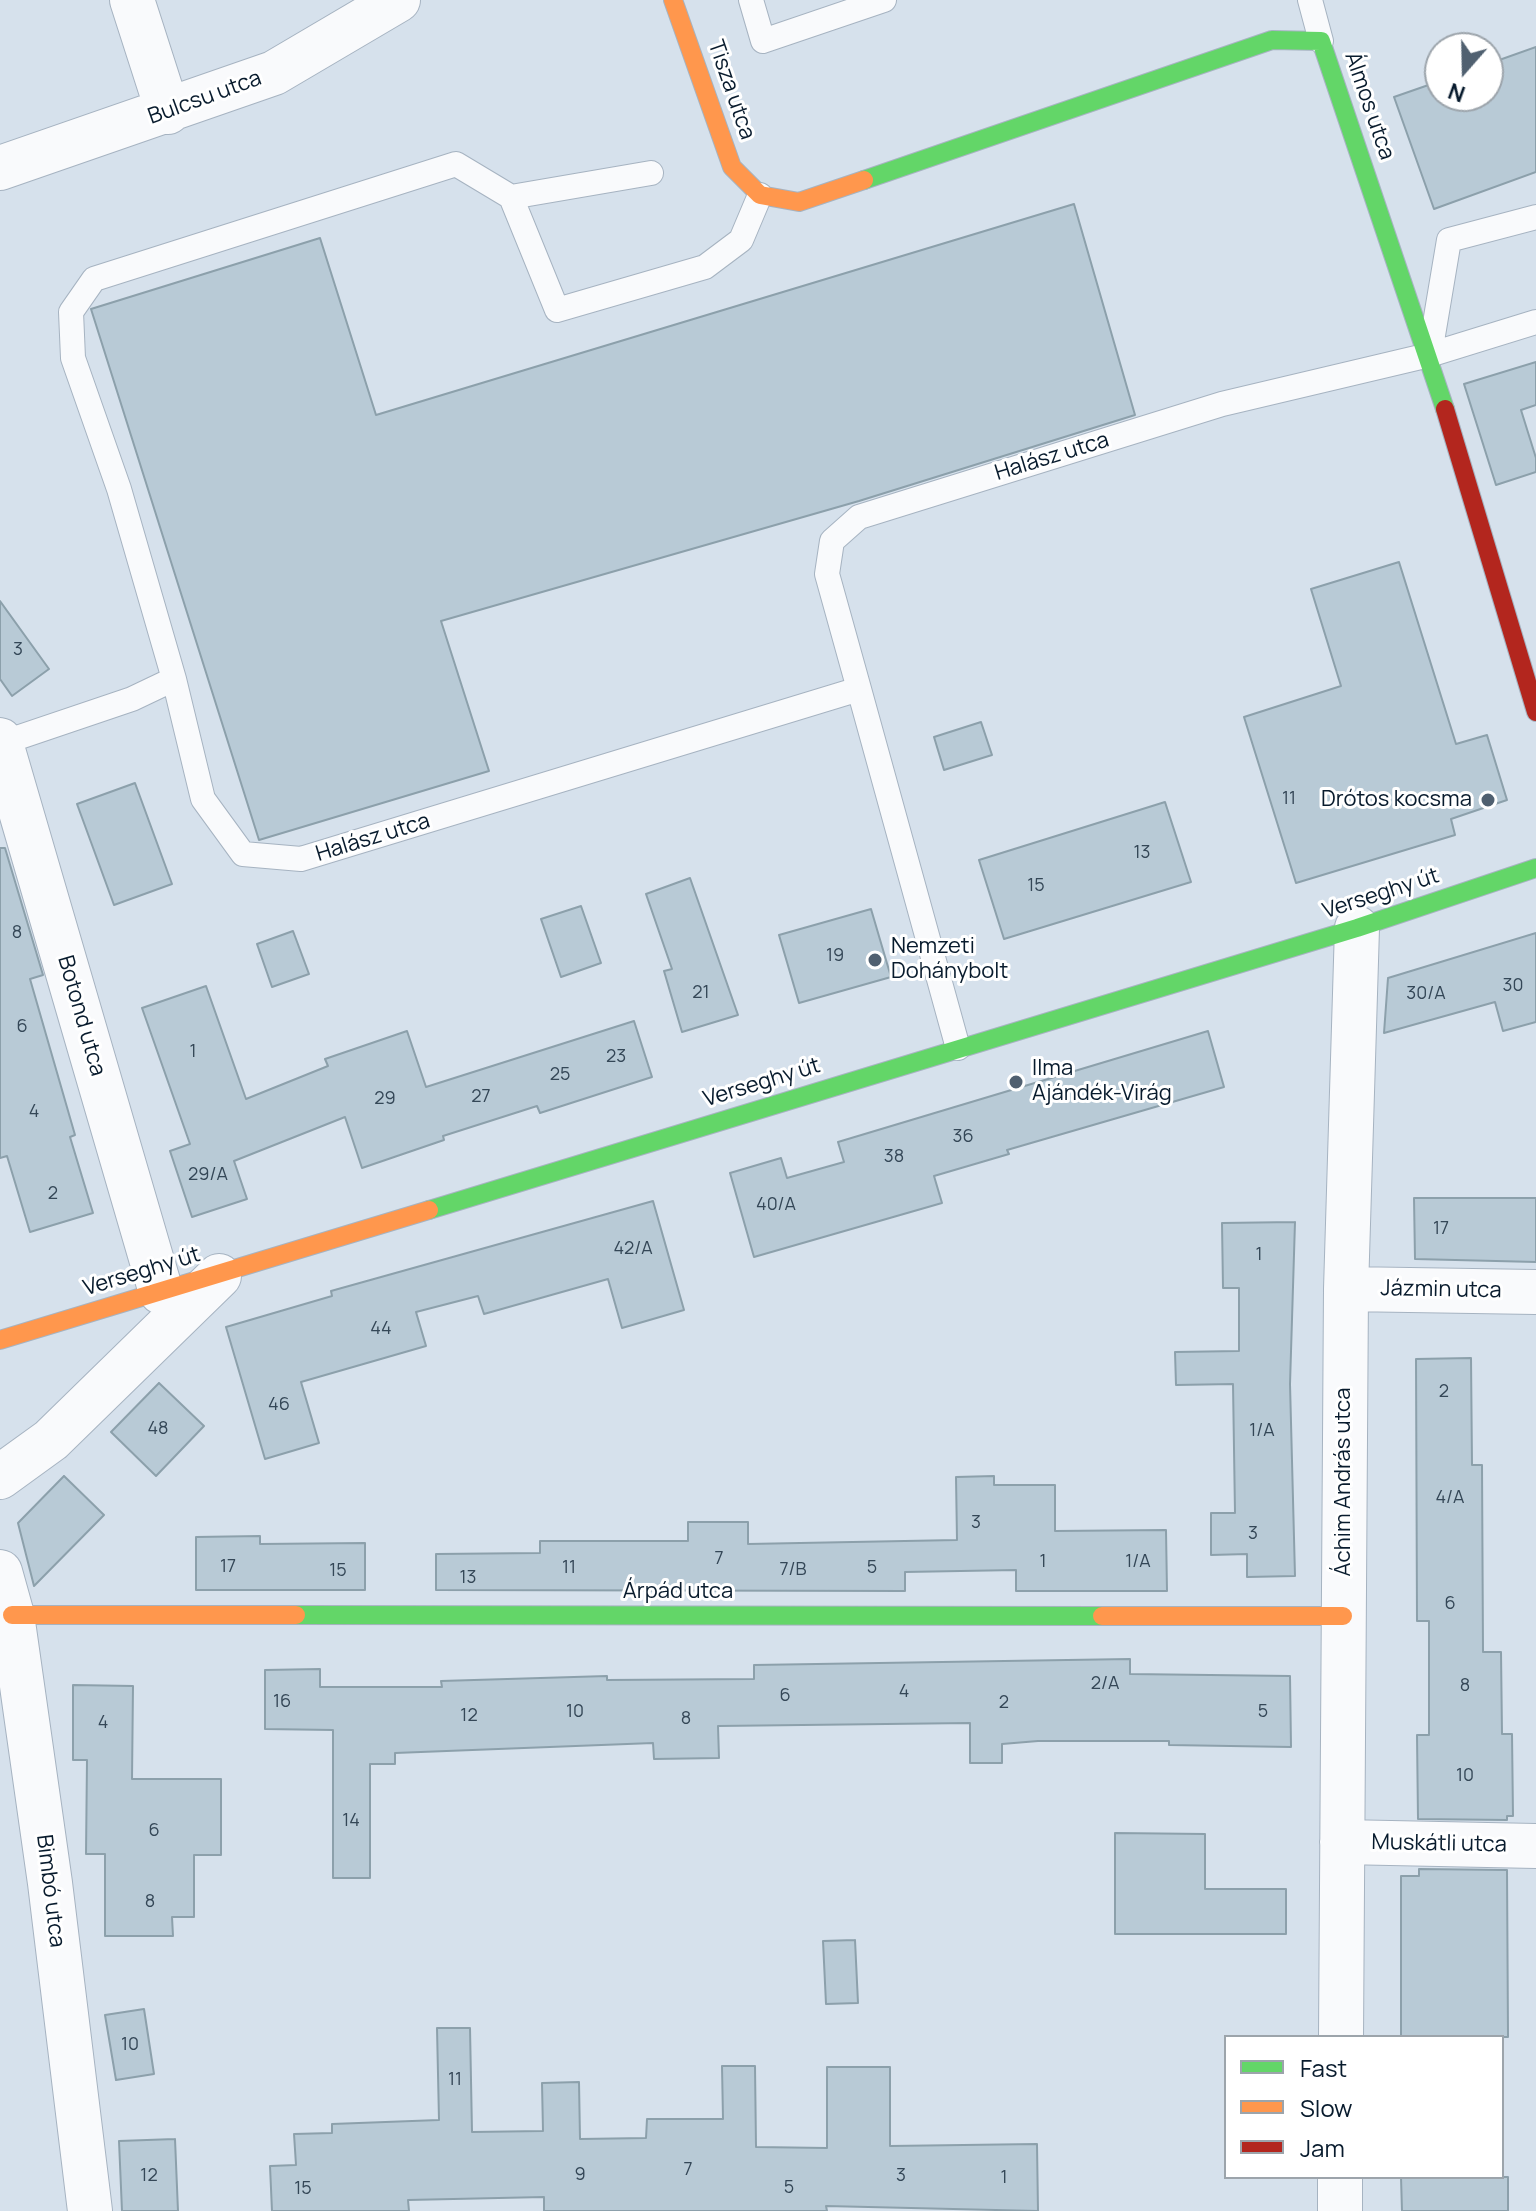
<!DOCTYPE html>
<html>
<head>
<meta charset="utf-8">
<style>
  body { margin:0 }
  #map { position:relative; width:1536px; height:2211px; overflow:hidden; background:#d6e1ec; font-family:Manrope,sans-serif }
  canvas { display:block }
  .legend { position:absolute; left:1224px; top:2035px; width:280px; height:144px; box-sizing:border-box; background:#fff; border:2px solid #9ca4ab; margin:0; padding:10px 14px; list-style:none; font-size:24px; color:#081b2d }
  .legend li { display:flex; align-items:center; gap:16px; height:40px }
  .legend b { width:40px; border:2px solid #9ca4ab }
  .north { position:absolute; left:1424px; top:32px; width:80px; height:80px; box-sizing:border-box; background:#fff; border:2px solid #9ca4ab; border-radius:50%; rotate:200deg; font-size:22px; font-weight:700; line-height:32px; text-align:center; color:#081b2d }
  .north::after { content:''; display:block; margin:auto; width:28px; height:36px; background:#506070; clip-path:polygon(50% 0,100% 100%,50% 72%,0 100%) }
</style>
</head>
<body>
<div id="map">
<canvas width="1536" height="2211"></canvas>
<ul class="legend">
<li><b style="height:10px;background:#63d668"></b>Fast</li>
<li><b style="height:10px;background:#ff974d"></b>Slow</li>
<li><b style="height:10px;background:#b3261e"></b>Jam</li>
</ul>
<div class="north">N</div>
</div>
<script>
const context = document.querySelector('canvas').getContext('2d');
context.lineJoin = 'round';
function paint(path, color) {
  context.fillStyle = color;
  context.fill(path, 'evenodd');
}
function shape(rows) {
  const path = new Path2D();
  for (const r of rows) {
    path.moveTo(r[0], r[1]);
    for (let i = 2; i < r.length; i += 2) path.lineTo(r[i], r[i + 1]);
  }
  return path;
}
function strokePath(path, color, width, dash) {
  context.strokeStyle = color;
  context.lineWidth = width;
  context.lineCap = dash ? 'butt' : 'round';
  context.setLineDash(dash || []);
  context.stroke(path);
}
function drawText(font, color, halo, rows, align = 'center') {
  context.font = font + ' Manrope,sans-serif';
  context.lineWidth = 6;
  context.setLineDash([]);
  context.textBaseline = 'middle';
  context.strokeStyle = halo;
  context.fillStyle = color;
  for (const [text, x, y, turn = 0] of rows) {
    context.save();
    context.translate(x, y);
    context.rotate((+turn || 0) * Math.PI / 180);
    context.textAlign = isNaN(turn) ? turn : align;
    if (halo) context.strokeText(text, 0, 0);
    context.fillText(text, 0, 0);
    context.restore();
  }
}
const building = shape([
  [1536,47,1536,172,1434,209,1394,97,1440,81,1440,96,1488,96,1488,64,1536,47],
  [1074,204,1135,415,859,501,441,621,489,771,259,840,91,309,320,238,376,415,1074,204],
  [1536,362,1536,405,1521,410,1536,458,1536,472,1496,485,1464,384,1536,362],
  [1399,562,1456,744,1487,735,1507,800,1451,819,1455,835,1296,883,1244,717,1341,686,1311,589,1399,562],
  [0,601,49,669,12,696,0,679,0,601],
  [981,722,992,755,944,770,934,737,981,722],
  [135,783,172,884,114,905,77,804,135,783],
  [1165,802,1191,882,1004,939,979,860,1165,802],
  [0,848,5,848,43,975,30,979,75,1135,70,1137,93,1213,30,1232,7,1156,0,1158,0,848],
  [690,878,738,1015,682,1032,664,971,672,969,646,894,690,878],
  [581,906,601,963,561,977,541,919,581,906],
  [871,909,891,977,799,1003,779,935,871,909],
  [293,931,309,974,272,987,257,944,293,931],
  [1536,933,1536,1022,1503,1031,1495,1002,1384,1033,1388,978,1536,933],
  [206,986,246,1099,328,1066,325,1059,407,1031,426,1087,634,1021,652,1077,540,1113,537,1106,443,1136,444,1140,362,1168,345,1117,234,1161,247,1199,192,1217,170,1151,190,1144,142,1008,206,986],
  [1208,1031,1224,1087,1007,1150,1009,1154,934,1176,942,1203,754,1257,730,1173,781,1158,787,1178,844,1162,838,1142,1208,1031],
  [1414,1198,1536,1198,1536,1262,1415,1259,1414,1198],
  [653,1201,684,1310,622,1328,608,1279,484,1314,478,1296,416,1312,426,1346,301,1382,319,1443,265,1459,226,1327,332,1296,331,1291,653,1201],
  [1295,1222,1290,1384,1295,1576,1247,1577,1247,1554,1211,1555,1211,1513,1235,1513,1233,1384,1176,1385,1175,1352,1239,1351,1239,1288,1223,1288,1222,1223,1295,1222],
  [1471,1358,1472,1465,1482,1465,1483,1652,1501,1652,1502,1734,1512,1734,1513,1816,1507,1816,1507,1820,1418,1819,1417,1735,1429,1735,1429,1621,1417,1621,1416,1359,1471,1358],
  [159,1383,204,1426,156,1476,111,1432,159,1383],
  [64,1476,104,1515,34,1586,18,1523,64,1476],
  [994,1476,994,1485,1055,1485,1055,1531,1166,1530,1167,1591,1016,1591,1016,1570,905,1572,905,1591,436,1590,436,1554,540,1553,540,1541,688,1541,688,1522,748,1522,748,1544,957,1540,956,1477,994,1476],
  [260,1536,260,1544,365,1543,365,1590,196,1590,196,1537,260,1536],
  [1130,1659,1130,1674,1290,1676,1291,1747,1169,1745,1169,1741,1038,1741,1002,1744,1002,1763,970,1763,970,1723,718,1726,719,1758,654,1759,653,1743,395,1753,395,1764,370,1764,370,1878,333,1878,333,1730,265,1729,265,1670,320,1669,320,1687,442,1687,441,1681,607,1676,607,1680,754,1679,754,1665,1130,1659],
  [73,1685,133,1686,132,1779,221,1779,221,1855,194,1855,194,1917,172,1917,173,1936,105,1936,105,1854,86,1854,87,1760,73,1760,73,1685],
  [1115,1833,1205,1834,1205,1889,1286,1889,1286,1934,1115,1934,1115,1833],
  [1419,1869,1507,1870,1508,2037,1401,2037,1401,1876,1419,1876,1419,1869],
  [855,1940,858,2003,826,2004,823,1941,855,1940],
  [144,2009,154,2074,116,2080,105,2015,144,2009],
  [437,2028,470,2028,472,2132,543,2131,542,2083,579,2082,580,2139,646,2138,647,2119,723,2119,722,2066,755,2066,756,2147,827,2148,827,2067,890,2067,890,2146,1037,2144,1038,2211,826,2206,827,2211,544,2211,544,2197,408,2200,409,2211,272,2211,270,2166,296,2165,294,2134,332,2133,332,2124,439,2120,437,2028],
  [175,2139,178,2211,122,2211,119,2141,175,2139],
  [1401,2177,1508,2177,1508,2211,1402,2211,1401,2177]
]);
const lane = shape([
  [751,0,763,41,884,0],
  [1310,0,1321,41],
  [511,197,557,310,705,267,741,240,760,195],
  [1432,341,1449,240,1536,217],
  [174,679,119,489,73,358,71,312,94,279,456,164,511,197,651,173],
  [859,689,827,574,832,541,859,517,1222,404,1429,355,1536,322],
  [2,743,132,699,174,679,203,799,243,854,301,859,859,689,958,1048]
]);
const street = shape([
  [132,0,168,112],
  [0,168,274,73,398,0],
  [0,740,161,1292],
  [1346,1289,1536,1292],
  [0,1477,51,1440,219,1276],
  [0,1572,12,1615,50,1883,90,2211],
  [1342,1842,1536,1846],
  [1341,2037,1346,1289,1357,928],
  [1340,2211,1340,2177]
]);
const fast = shape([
  [864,180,1272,40,1321,41,1445,409],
  [429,1210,1357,928,1536,868],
  [296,1615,1102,1616]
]);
const slow = shape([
  [673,0,732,167,760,195,799,202,864,180],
  [0,1340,429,1210],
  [12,1615,296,1615],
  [1102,1616,1343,1616]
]);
const jam = shape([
  [1445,409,1536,712]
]);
const markers = [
  [1488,800,8,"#506070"],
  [875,960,8,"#506070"],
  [1016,1082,8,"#506070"]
];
const numberNames = [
  ["3",18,650],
  ["11",1289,799],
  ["13",1142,853],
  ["15",1036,886],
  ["8",17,933],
  ["19",835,956],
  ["30",1513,986],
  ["21",701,993],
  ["30/A",1426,994],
  ["6",22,1027],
  ["1",193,1052],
  ["23",616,1057],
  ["25",560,1075],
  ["27",481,1097],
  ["29",385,1099],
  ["4",34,1112],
  ["36",963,1137],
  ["38",894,1157],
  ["29/A",208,1175],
  ["2",53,1194],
  ["40/A",776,1205],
  ["17",1441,1229],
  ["42/A",633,1249],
  ["1",1259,1255],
  ["44",381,1329],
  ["2",1444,1392],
  ["46",279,1405],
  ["48",158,1429],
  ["1/A",1262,1431],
  ["4/A",1450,1498],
  ["3",976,1523],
  ["3",1253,1534],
  ["7",719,1559],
  ["1",1043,1562],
  ["1/A",1138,1562],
  ["17",228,1567],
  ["11",569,1568],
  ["5",872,1568],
  ["7/B",793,1570],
  ["15",338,1571],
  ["13",468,1578],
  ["6",1450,1604],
  ["2/A",1105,1684],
  ["8",1465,1686],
  ["4",904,1692],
  ["6",785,1696],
  ["16",282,1702],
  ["2",1004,1703],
  ["10",575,1712],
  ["5",1263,1712],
  ["12",469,1716],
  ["8",686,1719],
  ["4",103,1723],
  ["10",1465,1776],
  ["14",351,1821],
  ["6",154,1831],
  ["8",150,1902],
  ["10",130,2045],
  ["11",455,2080],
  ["7",688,2170],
  ["9",580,2175],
  ["12",149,2176],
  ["3",901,2176],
  ["1",1004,2178],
  ["5",789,2188],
  ["15",303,2189]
];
const streetNames = [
  ["Tisza utca",731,90,71],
  ["Bulcsu utca",205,98,-20],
  ["Álmos utca",1369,106,71],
  ["Halász utca",1052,457,-17],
  ["Halász utca",373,838,-17],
  ["Verseghy út",1381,894,-18],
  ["Botond utca",81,1016,74],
  ["Verseghy út",762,1083,-17],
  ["Verseghy út",142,1272,-17],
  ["Jázmin utca",1441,1290,1],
  ["Áchim András utca",1344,1482,-90],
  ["Árpád utca",678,1592],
  ["Muskátli utca",1439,1844,1],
  ["Bimbó utca",50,1891,83]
];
const poiNames = [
  ["Drótos kocsma",1472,800,"right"],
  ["Nemzeti",891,947],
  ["Dohánybolt",891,972],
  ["Ilma",1032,1069],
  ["Ajándék-Virág",1032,1094]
];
paint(building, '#b8cad6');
strokePath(building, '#8ca0ab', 2);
strokePath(lane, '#a6b3c1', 26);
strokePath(street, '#a6b3c1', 46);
strokePath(fast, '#a6b3c1', 20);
strokePath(slow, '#a6b3c1', 20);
strokePath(jam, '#a6b3c1', 20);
strokePath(lane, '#f9fafc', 24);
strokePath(street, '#f9fafc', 44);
strokePath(fast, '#63d668', 18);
strokePath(slow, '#ff974d', 18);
strokePath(jam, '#b3261e', 18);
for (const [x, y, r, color] of markers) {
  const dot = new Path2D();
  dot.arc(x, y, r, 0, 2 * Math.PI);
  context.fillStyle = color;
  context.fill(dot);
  strokePath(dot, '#fff', 3);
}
drawText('18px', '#344757', null, numberNames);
drawText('22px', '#081b2d', '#fff', streetNames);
drawText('22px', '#081b2d', '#fff', poiNames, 'left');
</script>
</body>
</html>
